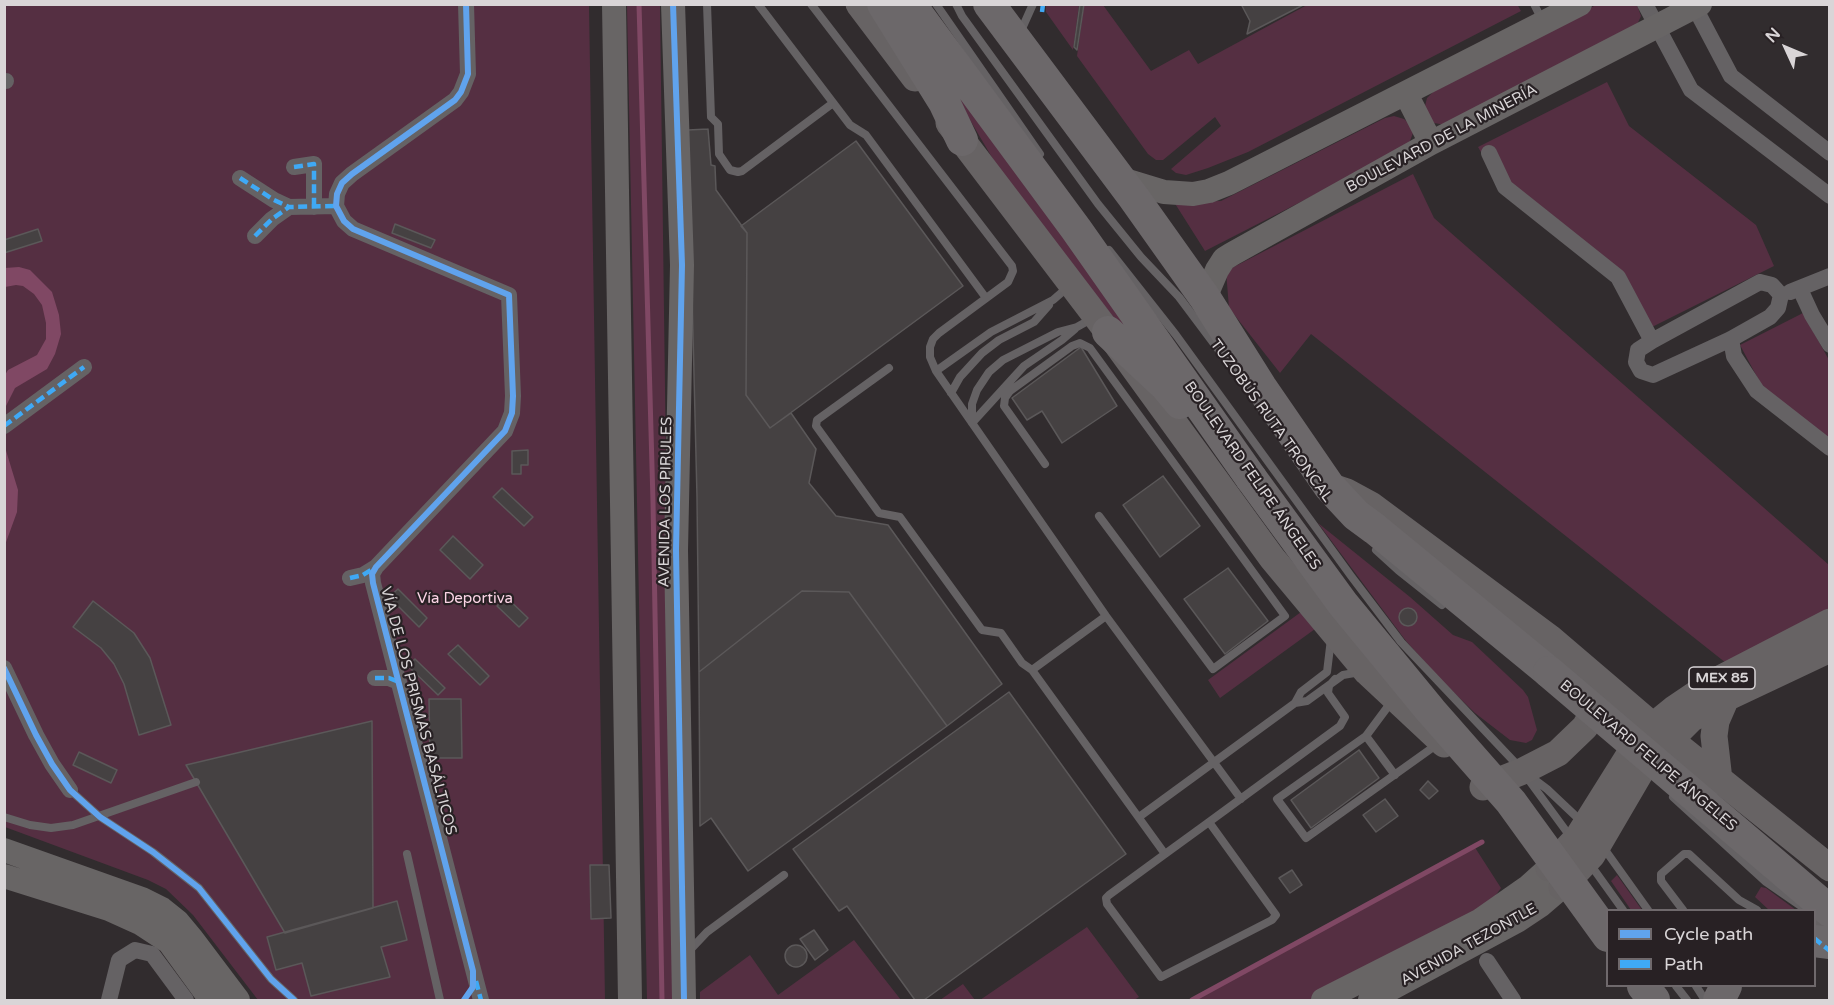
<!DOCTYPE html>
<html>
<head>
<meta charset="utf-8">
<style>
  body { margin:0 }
  #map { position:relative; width:1834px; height:1005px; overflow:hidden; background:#312c2e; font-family:"Varela Round",sans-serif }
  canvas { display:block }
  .frame { position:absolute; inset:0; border:6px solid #d9d5d7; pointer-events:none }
  .legend { position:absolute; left:1606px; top:909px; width:210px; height:78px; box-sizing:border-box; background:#282124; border:2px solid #6f696c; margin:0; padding:8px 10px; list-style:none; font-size:18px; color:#d9d5d7 }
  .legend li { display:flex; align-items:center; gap:12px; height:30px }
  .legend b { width:30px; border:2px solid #6f696c }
  .north { position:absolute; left:1756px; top:18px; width:60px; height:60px; -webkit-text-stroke:4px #282124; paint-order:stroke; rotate:314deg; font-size:16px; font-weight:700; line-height:24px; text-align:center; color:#d9d5d7 }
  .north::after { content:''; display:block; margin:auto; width:21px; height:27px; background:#d9d5d7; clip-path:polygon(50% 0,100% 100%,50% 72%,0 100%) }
</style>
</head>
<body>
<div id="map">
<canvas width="1834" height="1005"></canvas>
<div class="frame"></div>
<ul class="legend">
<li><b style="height:8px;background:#60a3ed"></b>Cycle path</li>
<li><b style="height:8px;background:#3fa9f5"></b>Path</li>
</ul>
<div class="north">N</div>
</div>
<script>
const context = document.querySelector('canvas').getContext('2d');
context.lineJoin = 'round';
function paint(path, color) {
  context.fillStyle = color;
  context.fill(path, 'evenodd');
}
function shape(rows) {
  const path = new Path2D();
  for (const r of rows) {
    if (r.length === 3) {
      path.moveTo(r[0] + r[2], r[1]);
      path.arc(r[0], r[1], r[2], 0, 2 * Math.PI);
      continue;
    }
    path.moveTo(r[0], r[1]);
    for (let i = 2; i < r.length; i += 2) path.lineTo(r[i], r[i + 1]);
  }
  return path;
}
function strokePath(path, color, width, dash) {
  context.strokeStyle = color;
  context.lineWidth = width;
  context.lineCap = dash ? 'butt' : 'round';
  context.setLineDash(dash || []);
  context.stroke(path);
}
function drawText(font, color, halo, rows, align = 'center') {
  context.font = font + ' "Varela Round",sans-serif';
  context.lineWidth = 4.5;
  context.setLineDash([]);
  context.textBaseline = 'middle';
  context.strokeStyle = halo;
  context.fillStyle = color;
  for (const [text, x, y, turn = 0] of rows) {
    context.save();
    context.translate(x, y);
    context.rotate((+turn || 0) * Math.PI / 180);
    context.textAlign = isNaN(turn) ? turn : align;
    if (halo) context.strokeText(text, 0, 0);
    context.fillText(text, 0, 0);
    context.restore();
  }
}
const green = shape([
  [1517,4,1521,11,1248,152,1208,168,1186,175,1176,173,1171,169,1221,126,1215,117,1163,160,1156,160,1148,154,1077,56,1084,5,1103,5,1151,71,1189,50,1198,64,1307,5],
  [4,5,589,5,605,1000,258,1000,193,915,166,889,148,880,5,827],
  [627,5,660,5,673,1000,647,1000],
  [1046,5,1079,5,1073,50,1046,12],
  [1596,5,1637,5,1641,16,1636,27,1446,125,1434,123,1424,110,1427,98,1438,87],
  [1607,82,1629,126,1756,225,1774,266,1642,332,1608,272,1503,191,1478,147],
  [952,84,1083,263,1131,333,1129,336,1074,269,1000,171,950,86],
  [1394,116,1404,119,1411,125,1413,133,1410,141,1404,149,1205,251,1174,202,1221,201,1385,118],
  [1413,174,1434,218,1829,565,1829,615,1726,663,1311,334,1280,373,1229,308,1226,271],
  [1803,313,1829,360,1829,442,1764,390,1740,345],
  [1318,523,1410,597,1453,635,1472,642,1523,690,1528,697,1537,730,1532,740,1526,743,1510,740,1475,713,1440,679,1406,641],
  [1301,612,1315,629,1220,698,1208,680],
  [1474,846,1501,888,1479,918,1317,1000,1192,1000],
  [1617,875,1642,910,1631,910,1611,881],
  [1761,887,1766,888,1796,910,1769,910,1755,897],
  [1087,927,1139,997,1134,1000,980,1000],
  [854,940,901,1000,700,1000,700,992,750,955,778,995],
  [963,984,975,1000,940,1000]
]);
const water = shape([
  [19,267,30,270,52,292,59,315,61,334,55,354,47,369,15,388,5,408,5,375,8,370,37,355,46,339,46,323,42,305,34,294,23,286,16,285,5,287,5,268],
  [4,444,18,490,17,512,5,545]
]);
const stream = shape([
  [639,4,653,502,662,1000],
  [1192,1000,1482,842]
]);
const building = shape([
  [1080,4,1084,4,1077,50,1074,47,1080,4],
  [1241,4,1302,4,1303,5,1247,34,1250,21,1241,4],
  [708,129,711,165,715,166,716,190,747,233,746,395,770,428,791,413,816,449,809,483,836,516,888,525,1002,684,947,726,849,592,802,591,699,672,697,497,688,130,708,129],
  [856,141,963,286,770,428,746,395,747,233,741,226,856,141],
  [395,224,435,240,431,248,392,233,395,224],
  [38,229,42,241,4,253,4,240,38,229],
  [1081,347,1117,406,1062,443,1042,411,1027,420,1012,398,1081,347],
  [528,450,528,465,521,465,521,474,512,474,512,451,528,450],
  [1163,476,1200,526,1160,557,1123,505,1163,476],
  [502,488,533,517,524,526,493,497,502,488],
  [453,536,483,565,470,579,440,550,453,536],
  [1228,568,1268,621,1225,654,1184,599,1228,568],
  [398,589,427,618,419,627,389,597,398,589],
  [802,591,849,592,947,726,748,871,711,818,700,826,699,672,802,591],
  [506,597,528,618,519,627,497,606,506,597],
  [93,601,134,633,150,658,171,725,139,735,124,684,114,664,101,648,73,627,93,601],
  [1408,617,9],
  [458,645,489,676,480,685,448,654,458,645],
  [415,659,445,688,438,695,408,666,415,659],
  [1009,692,1126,854,924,1000,915,1000,847,906,839,911,793,849,1009,692],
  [429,699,461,699,462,758,430,758,429,699],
  [372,721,373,908,285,933,186,765,372,721],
  [1359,750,1379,778,1311,828,1291,800,1359,750],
  [79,752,117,770,111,783,73,765,79,752],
  [1428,781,1438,791,1429,799,1420,790,1428,781],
  [1385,799,1398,816,1376,832,1363,815,1385,799],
  [590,865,609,865,611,918,591,919,590,865],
  [1292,870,1302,885,1290,893,1279,878,1292,870],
  [397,901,407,940,381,947,390,977,311,996,302,963,276,970,267,937,397,901],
  [814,930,828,950,815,960,800,939,814,930],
  [796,956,11]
]);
const lane = shape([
  [707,4,711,117,718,124,719,154,730,170,738,172,742,171,833,103],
  [758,4,850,125,866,135,986,298],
  [811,4,1012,266,1013,271,1008,282,939,333,933,339,930,347,930,357,936,371,1106,616,1241,799],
  [936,4,1040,154],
  [956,4,962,16,1098,204,1141,257,1179,297,1227,361],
  [1534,4,1542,20],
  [1020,33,1033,4],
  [1109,250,1176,335,1351,576,1401,642,1523,771,1547,789,1583,823],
  [889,368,817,420,816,426,879,513,900,517,982,630,1001,633,1022,663,1032,670,1165,854],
  [936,371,991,332,1053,300,1068,287],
  [951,393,960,377,982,353,999,340,1034,322,1049,305],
  [972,422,972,404,977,390,989,372,1003,360,1058,332,1077,327,1093,318],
  [972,423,1024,366,1062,340,1075,329],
  [1045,464,1004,406,1005,398,1010,391,1072,346,1080,343,1090,348,1285,616,1213,669,1099,516],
  [1376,550,1398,570,1442,605],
  [1032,670,1106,616],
  [1392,701,1366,736,1277,799,1306,838,1439,743],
  [1295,703,1307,701,1343,675,1360,672],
  [1366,736,1395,775],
  [1528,779,1572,839],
  [70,790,100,817,153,852,199,888,271,979,294,1000],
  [1673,797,1766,882,1805,909],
  [4,817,30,825,51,828,73,825,196,782],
  [1139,817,1295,703,1301,692,1327,672,1331,639],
  [1209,822,1276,915,1272,920,1161,977,1107,904,1106,898,1109,895,1165,854,1209,822,1340,726,1345,717,1328,693,1329,686,1335,679],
  [1603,847,1648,910],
  [407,854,440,1000],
  [1590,864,1623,910],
  [1683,910,1661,881,1661,874,1684,854,1689,854,1739,900,1757,910],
  [689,951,707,932,784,875],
  [1676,986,1687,1000],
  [1696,986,1705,1000]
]);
const street = shape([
  [466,4,468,74,461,92,455,100,352,174,342,183,337,194,336,206,344,221,353,229,509,295,513,396,512,413,505,431,376,567,372,574,373,583,481,1000],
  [1645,4,1691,90,1830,196],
  [1693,4,1731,76,1830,153],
  [4,81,6,81],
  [1489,153,1505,187,1618,277,1652,341],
  [294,167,314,164,314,207],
  [240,178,274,200,289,207],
  [255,236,272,219,289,207,336,206],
  [1760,282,1772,285,1781,295,1778,308,1770,317,1731,339,1653,375,1641,371,1636,362,1638,350,1652,341,1760,282],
  [1800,289,1812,315,1830,345],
  [1790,292,1830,276],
  [1731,339,1734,356,1757,391,1830,448],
  [4,426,84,367],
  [350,578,363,575,376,567],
  [4,668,36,735,52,764,70,790],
  [375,678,389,678,399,682],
  [1487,961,1513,1000],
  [109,1000,119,960,135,950,152,954,186,1000]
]);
const secondary = shape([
  [614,4,630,1000],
  [673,4,682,265,676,550,684,1000],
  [1406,94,1431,143],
  [1118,178,1164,192,1193,194,1209,191,1229,183,1580,4],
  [1205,298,1217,270,1224,259,1232,254,1431,143,1700,4],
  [4,850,142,899,162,909,177,921,192,939,238,1000],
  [4,876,109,909,140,923,169,942,211,1000],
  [1323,1000,1479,921,1529,886,1549,868],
  [1370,1000,1517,921,1541,905,1562,887]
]);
const primary = shape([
  [859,4,915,78],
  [949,123,1108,332,1272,558,1367,672,1444,744],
  [1332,487,1347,492,1371,505,1550,638,1653,726,1830,868],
  [1719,780,1714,736,1716,721,1726,698],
  [1483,787,1523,771,1558,753,1585,727,1589,720,1596,688],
  [1549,868,1578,837,1630,754,1653,726,1674,709,1714,682,1830,622],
  [1562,887,1592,855,1644,766,1691,719,1726,698,1830,649],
  [1814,924,1830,926]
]);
const highway = shape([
  [883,4,944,102,962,140],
  [910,4,1076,229,1251,478],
  [989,4,1134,198,1205,298,1261,387,1329,486,1356,515,1375,529,1549,672],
  [1108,332,1166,386,1180,403],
  [1643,986,1654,1000],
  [1719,1000,1726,986]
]);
const highwayBridge = shape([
  [1251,478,1343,604,1431,711,1511,802,1608,936],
  [1549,672,1830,911],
  [1814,941,1830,943]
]);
const quiet = shape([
  [1042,12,1043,4],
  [4,81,6,81],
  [294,167,314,164,314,207],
  [240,178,274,200,289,207],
  [255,236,272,219,289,207,336,206],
  [4,426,84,367],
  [350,578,363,575,374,568],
  [375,678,389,678,399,682],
  [1814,938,1830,951],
  [476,981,481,1000]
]);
const cycleway = shape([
  [673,4,682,265,676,550,684,1000],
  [4,668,36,735,52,764,70,790,100,817,153,852,199,888,271,979,294,1000],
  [464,1000,473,987,473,971,373,583,372,574,376,567,505,431,512,413,513,396,509,295,353,229,344,221,336,206,337,194,342,183,352,174,455,100,461,92,468,74,466,4]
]);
const shields = [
  [1722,678,66]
];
const shieldNames = [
  ["MEX 85",1722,678]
];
const streetNames = [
  ["BOULEVARD DE LA MINERÍA",1442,139,-28],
  ["TUZOBÚS RUTA TRONCAL",1271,421,54],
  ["BOULEVARD FELIPE ÁNGELES",1252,476,55],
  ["AVENIDA LOS PIRULES",666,502,-89],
  ["VÍA DE LOS PRISMAS BASÁLTICOS",418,711,75],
  ["BOULEVARD FELIPE ÁNGELES",1648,756,40],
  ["AVENIDA TEZONTLE",1469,945,-29]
];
const parkNames = [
  ["Vía Deportiva",465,599]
];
paint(green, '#552f42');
paint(water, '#804864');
strokePath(stream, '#804864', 5);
paint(building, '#454142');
strokePath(building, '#5b5859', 1.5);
strokePath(lane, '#656264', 8);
strokePath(street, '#656264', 16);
strokePath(secondary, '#686565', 24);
strokePath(primary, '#676364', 27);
strokePath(highway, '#6c686a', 32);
strokePath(highwayBridge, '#6c686a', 32);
strokePath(quiet, '#3fa9f5', 4.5, [9, 4.5]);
strokePath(cycleway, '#60a3ed', 6);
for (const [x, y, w] of shields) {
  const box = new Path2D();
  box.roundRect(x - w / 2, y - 11, w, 22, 4.5);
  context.fillStyle = '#282124';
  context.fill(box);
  strokePath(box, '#d9d5d7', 1.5);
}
drawText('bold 14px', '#d9d5d7', null, shieldNames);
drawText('15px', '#d9d5d7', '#282124', streetNames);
drawText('15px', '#fcd5e6', '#282124', parkNames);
</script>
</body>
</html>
